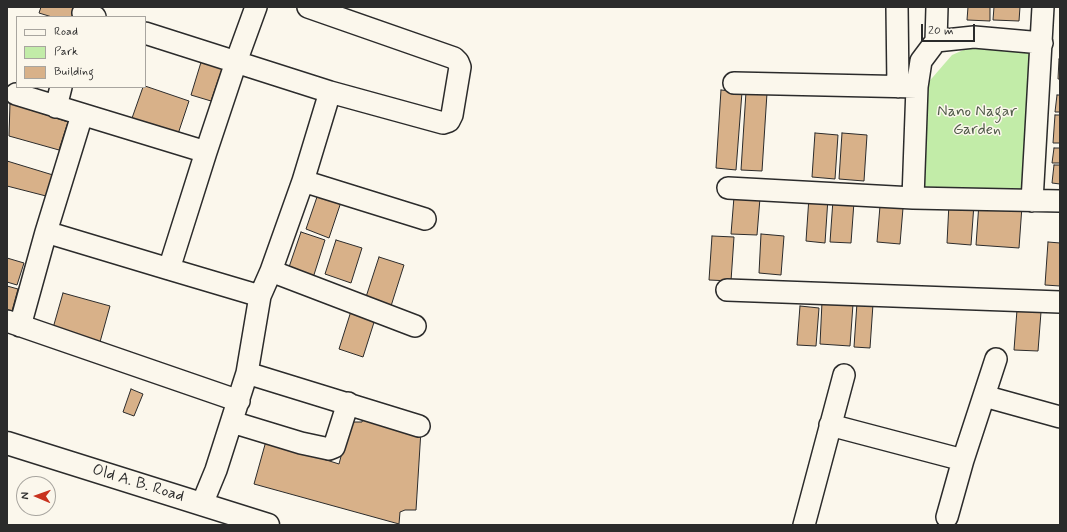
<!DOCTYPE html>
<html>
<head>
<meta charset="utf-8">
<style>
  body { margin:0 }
  #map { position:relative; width:1067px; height:532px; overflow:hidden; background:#fbf7ec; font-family:Mynerve,sans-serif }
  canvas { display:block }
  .frame { position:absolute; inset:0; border:8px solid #2b2b2b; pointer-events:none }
  .legend { position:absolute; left:16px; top:16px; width:130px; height:72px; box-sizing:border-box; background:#fbf7ec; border:1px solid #a8a59f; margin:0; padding:5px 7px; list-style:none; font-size:12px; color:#2b2b2b }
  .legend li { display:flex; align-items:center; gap:8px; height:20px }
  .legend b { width:20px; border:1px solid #a8a59f }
  .north { position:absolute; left:16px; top:476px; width:40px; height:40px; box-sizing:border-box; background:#fbf7ec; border:1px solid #a8a59f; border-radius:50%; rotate:272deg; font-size:11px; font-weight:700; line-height:16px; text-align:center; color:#2b2b2b }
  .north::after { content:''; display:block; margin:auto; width:14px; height:18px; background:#c8321e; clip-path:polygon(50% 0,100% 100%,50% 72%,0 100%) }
  .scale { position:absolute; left:921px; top:24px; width:54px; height:18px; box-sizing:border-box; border:2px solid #2b2b2b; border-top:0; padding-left:5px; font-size:12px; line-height:14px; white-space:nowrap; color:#2b2b2b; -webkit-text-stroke:3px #fbf7ec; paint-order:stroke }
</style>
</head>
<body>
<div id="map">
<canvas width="1067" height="532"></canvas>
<div class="frame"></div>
<ul class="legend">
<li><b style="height:5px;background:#fbf7ec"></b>Road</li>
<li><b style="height:11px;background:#c2eca8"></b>Park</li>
<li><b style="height:11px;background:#d8b189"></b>Building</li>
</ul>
<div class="north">N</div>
<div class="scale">20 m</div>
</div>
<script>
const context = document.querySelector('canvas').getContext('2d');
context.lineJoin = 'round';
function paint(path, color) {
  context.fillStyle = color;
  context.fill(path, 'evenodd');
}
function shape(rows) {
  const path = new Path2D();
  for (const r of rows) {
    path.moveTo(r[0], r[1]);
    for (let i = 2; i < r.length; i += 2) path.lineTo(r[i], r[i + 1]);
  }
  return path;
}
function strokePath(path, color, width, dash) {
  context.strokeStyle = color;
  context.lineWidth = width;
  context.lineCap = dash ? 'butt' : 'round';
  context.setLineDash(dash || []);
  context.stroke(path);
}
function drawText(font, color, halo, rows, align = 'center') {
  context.font = font + ' Mynerve,sans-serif';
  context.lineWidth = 3;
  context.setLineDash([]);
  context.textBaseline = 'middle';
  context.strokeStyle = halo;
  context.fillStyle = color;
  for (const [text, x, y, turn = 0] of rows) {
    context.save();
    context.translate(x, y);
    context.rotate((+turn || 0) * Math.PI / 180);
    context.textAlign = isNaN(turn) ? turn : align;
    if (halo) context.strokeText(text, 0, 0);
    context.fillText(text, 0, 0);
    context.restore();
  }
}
const green = shape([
  [968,48,1005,49,1035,53,1028,196,923,193,926,85,952,55]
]);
const building = shape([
  [41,7,76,7,73,17,52,17,39,13,41,7],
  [968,7,990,7,990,21,967,20,968,7],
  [994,7,1020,7,1019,21,993,20,994,7],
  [202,59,223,66,211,101,191,95,202,59],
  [1059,59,1060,59,1060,79,1058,79,1059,59],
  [145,86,189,101,177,137,131,121,143,87,145,86],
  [721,90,742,92,736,170,716,168,721,90],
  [746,92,767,93,762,171,741,170,746,92],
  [1057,95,1060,95,1060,112,1055,112,1057,95],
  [10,103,68,122,59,150,9,136,10,103],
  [1055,115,1060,115,1060,143,1053,143,1055,115],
  [815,133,838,135,835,179,812,177,815,133],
  [842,133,867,135,864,181,839,179,842,133],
  [1054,148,1060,148,1060,163,1052,163,1054,148],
  [7,161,53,175,46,196,7,186,7,161],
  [1054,165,1060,165,1060,184,1052,183,1054,165],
  [318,194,341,202,329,238,306,229,318,194],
  [734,197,760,198,757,235,731,234,734,197],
  [809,197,828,198,825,243,806,241,809,197],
  [833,200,854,202,851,243,830,242,833,200],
  [949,203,974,204,971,245,947,243,949,203],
  [979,203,1022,206,1019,248,976,245,979,203],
  [880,206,903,208,900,244,877,242,880,206],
  [301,232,325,240,312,281,287,273,301,232],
  [761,234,784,236,781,275,759,273,761,234],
  [712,236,734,237,731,281,709,280,712,236],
  [336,240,362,248,351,283,325,274,336,240],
  [1048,242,1060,243,1060,286,1045,285,1048,242],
  [379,257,404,265,391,306,366,297,379,257],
  [7,258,24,263,17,285,7,282,7,258],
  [7,286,18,289,12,311,7,310,7,286],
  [63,293,110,306,100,342,53,328,63,293],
  [822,302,853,304,850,346,820,344,822,302],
  [857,303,873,304,870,348,854,347,857,303],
  [800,306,819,308,816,346,797,345,800,306],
  [352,308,376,316,363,357,339,349,352,308],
  [1017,310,1041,312,1038,351,1014,350,1017,310],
  [131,389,143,394,134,416,123,412,131,389],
  [365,413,421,430,416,510,405,510,400,512,399,524,254,484,266,441,339,464,350,422,362,422,365,413]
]);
const minor = shape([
  [256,7,236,62,330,92,443,123,449,121,452,115,460,67,458,62,454,58,308,7],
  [897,7,898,87],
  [83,13,95,17],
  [145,33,236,62,206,152,169,269,260,296],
  [936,41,937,7],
  [734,83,917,87,913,198],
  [917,87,921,61,936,41,974,37,1042,43],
  [16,94,206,152],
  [56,107,61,87],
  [303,181,425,219],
  [728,188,913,198,1060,201],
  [1032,201,1043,7],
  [46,232,169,269],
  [271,271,415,326],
  [727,290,1060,302],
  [7,321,239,401],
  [20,326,46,232,82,115],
  [247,373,419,426],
  [984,396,1060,417],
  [232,422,301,443,329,449,334,447,348,403],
  [830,425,963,460,947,517],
  [963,460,996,359],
  [202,504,216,470,247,373,260,296,271,271,303,181,330,92],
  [804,525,844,375]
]);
const secondary = shape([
  [7,443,268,525]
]);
const parkNames = [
  ["Nano Nagar",977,113],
  ["Garden",977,131]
];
const streetNames = [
  ["Old A. B. Road",138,484,17]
];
paint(green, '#c2eca8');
paint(building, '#d8b189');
strokePath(building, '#2b2b2b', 1);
strokePath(minor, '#2b2b2b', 24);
strokePath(secondary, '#2b2b2b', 25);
strokePath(minor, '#fbf7ec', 21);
strokePath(secondary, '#fbf7ec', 22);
drawText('16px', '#515b4a', '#fbf7ec', parkNames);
drawText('16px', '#2b2b2b', '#fbf7ec', streetNames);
</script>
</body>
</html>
